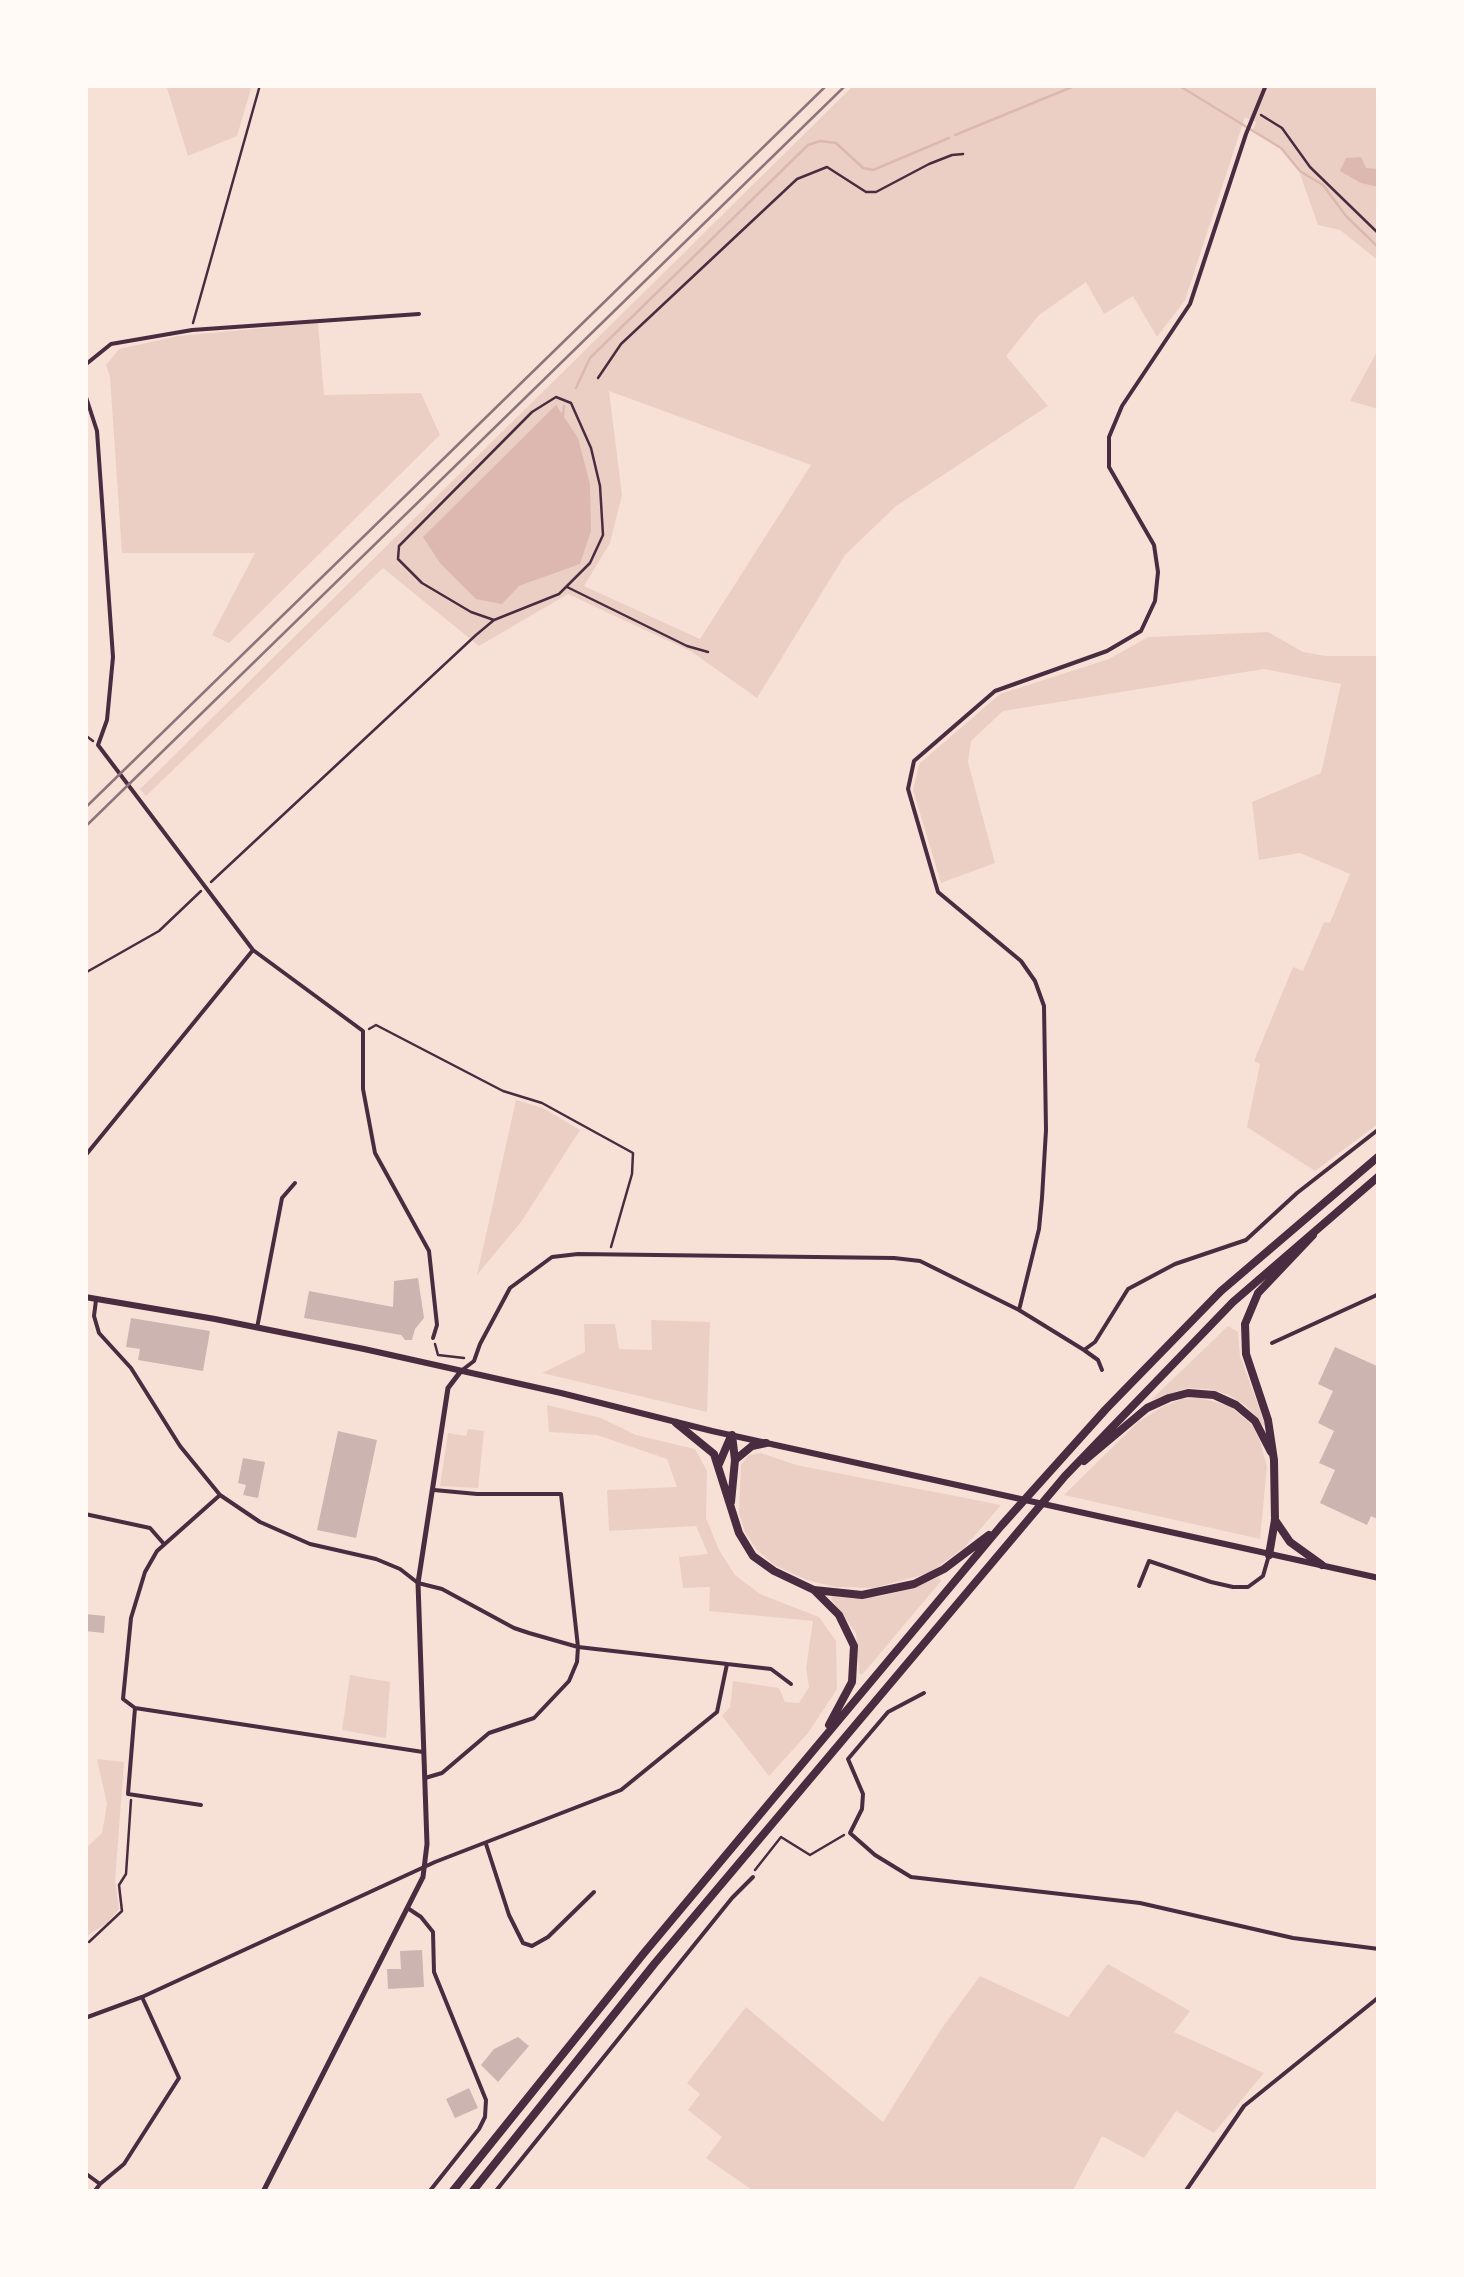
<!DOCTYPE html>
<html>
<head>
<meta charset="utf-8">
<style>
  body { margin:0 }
  #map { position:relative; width:1464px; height:2277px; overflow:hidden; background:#f7e1d7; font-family:"Golos Text",sans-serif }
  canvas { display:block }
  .frame { position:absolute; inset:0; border:88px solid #fffaf5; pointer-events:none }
</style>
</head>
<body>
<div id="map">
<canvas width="1464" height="2277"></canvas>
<div class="frame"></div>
</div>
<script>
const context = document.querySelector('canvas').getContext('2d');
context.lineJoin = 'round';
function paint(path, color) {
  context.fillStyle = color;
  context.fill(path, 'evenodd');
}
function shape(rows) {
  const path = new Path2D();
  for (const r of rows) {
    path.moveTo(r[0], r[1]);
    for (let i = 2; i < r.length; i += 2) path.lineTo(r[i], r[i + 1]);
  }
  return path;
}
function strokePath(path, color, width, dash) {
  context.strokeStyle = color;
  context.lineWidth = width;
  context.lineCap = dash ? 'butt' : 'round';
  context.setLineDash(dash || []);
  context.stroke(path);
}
const green = shape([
  [166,85,252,85,237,136,188,156],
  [854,85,1379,85,1379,261,1340,230,1318,225,1299,171,1281,148,1253,130,1256,122,1245,117,1185,300,1157,337,1133,296,1104,314,1086,282,1039,315,1006,356,1048,406,896,506,845,555,757,698,692,652,568,594,479,646,383,568,146,796,140,789],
  [609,391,811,465,700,639,584,586,610,543,622,495],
  [591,531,579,564,519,586],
  [318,323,324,395,421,393,440,435,229,643,212,635,255,553,122,553,110,377,106,365,119,349,178,336],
  [1379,348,1379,409,1350,401],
  [1268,632,1303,652,1326,656,1379,656,1379,1123,1315,1171,1247,1127,1260,1064,1254,1061,1293,967,1303,971,1324,922,1330,923,1350,874,1300,853,1259,860,1252,802,1321,773,1341,684,1264,669,1003,711,971,741,968,762,995,863,941,883,913,790,919,764,1000,694,1109,659,1148,637],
  [516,1100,543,1108,580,1130,521,1222,477,1275],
  [651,1320,710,1322,707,1412,542,1373,585,1352,584,1324,615,1324,619,1349,652,1350],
  [1228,1326,1238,1332,1240,1356,1265,1424,1263,1426,1246,1406,1229,1395,1209,1389,1188,1388,1151,1400],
  [1200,1398,1230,1406,1252,1425,1260,1441,1267,1467,1260,1539,1064,1495,1138,1422,1162,1407,1182,1399],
  [547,1405,601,1418,636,1435,695,1449,707,1471,706,1518,719,1550,735,1575,760,1594,819,1617,836,1641,837,1689,808,1733,769,1776,722,1716,730,1707,733,1681,779,1688,785,1702,799,1703,809,1687,806,1668,813,1621,709,1611,710,1587,683,1588,679,1557,708,1554,696,1526,609,1531,607,1490,677,1487,667,1459,597,1435,549,1432],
  [468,1429,484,1431,478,1488,440,1486,448,1433,466,1436],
  [761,1453,796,1465,1001,1505,964,1548,929,1573,874,1588,835,1587,807,1580,774,1565,756,1549,745,1532,739,1513,741,1465,749,1455],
  [939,1577,941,1581,862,1675,859,1673,856,1633,831,1599,832,1596,877,1597,911,1589],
  [350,1675,390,1682,386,1738,342,1730],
  [97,1759,124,1762,115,1881,119,1909,107,1923,85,1937,85,1849,102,1833,107,1804],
  [1108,1964,1190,2011,1174,2032,1264,2073,1214,2133,1176,2111,1144,2158,1102,2136,1072,2192,755,2192,706,2158,722,2137,688,2110,700,2094,687,2083,746,2007,883,2122,942,2028,980,1976,1068,2017]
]);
const water = shape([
  [1361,157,1366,168,1379,169,1379,187,1361,183,1340,171,1346,158],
  [556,405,578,438,590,484,591,531,580,564,519,586,502,604,476,599,440,563,423,537]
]);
const stream = shape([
  [1178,85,1281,148,1300,171,1323,185,1346,216,1379,248],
  [955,135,1077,85],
  [576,388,590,358,808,145,820,141,836,143,863,168,873,170,949,138],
  [563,415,564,406]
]);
const building = shape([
  [418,1278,424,1318,415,1329,412,1340,405,1340,401,1335,304,1318,309,1291,393,1307,394,1281],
  [131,1318,210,1331,203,1371,138,1360,140,1349,126,1347],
  [1335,1347,1379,1367,1379,1520,1371,1516,1367,1525,1320,1503,1335,1470,1319,1463,1334,1431,1318,1423,1333,1391,1318,1384],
  [338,1431,377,1440,356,1538,317,1530],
  [243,1458,265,1462,258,1498,243,1495,246,1485,238,1483],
  [85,1614,105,1616,104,1633,85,1631],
  [422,1950,424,1987,388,1989,387,1969,401,1969,400,1951],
  [518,2037,529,2046,498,2082,481,2065,494,2049],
  [469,2088,478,2108,455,2118,446,2099]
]);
const path = shape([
  [1261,115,1282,128,1310,167,1379,234],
  [193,323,260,85],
  [598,378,621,344,797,179,827,167,866,192,876,192,929,164,952,155,963,154],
  [567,587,687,646,708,652],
  [85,735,93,741],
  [211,882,476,635,494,620,559,594,590,563,603,535,600,486,591,448,571,403,556,397,532,412,399,546,398,559,422,583,471,612,494,620],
  [85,973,159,931,201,891],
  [369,1029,376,1025,503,1091,542,1103,633,1153,632,1174,611,1247],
  [435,1344,438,1355,464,1358],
  [755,1870,781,1837,810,1855,844,1835],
  [89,1942,122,1911,119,1885,126,1874,131,1800]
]);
const minor = shape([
  [85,365,111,344,192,330,419,314],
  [85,394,97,431,113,657,107,720,98,745,253,950,363,1031,363,1089,375,1153,429,1251,437,1325,433,1338],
  [85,1156,253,950],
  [96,1300,94,1316,99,1333,131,1368,180,1446,220,1495,260,1522,310,1544,376,1559,400,1569,418,1583,442,1589,514,1628,529,1633,578,1647,771,1669,791,1684],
  [1019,1310,1039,1229,1042,1198,1046,1130,1044,1006,1035,981,1021,961,938,892,908,789,914,761,995,691,1107,651,1141,631,1155,601,1158,572,1154,545,1109,467,1109,437,1122,406,1190,304,1246,134,1266,85],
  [257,1328,282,1198,295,1183],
  [1272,1343,1379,1294],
  [1084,1350,1095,1342,1128,1289,1175,1264,1246,1240,1297,1193,1379,1129],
  [461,1371,474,1361,480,1344,510,1288,552,1257,578,1254,894,1258,920,1261,1019,1310,1084,1350,1098,1360,1102,1370],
  [220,1495,157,1551,145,1572,131,1618,123,1699,135,1708,423,1752],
  [85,1514,150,1528,164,1544],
  [1139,1586,1149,1561,1211,1582,1233,1587,1248,1587,1263,1576,1269,1555],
  [924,1693,888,1712,848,1759,863,1794,862,1809,850,1833,875,1855,911,1877,1140,1903,1293,1938,1379,1949],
  [135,1708,128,1794,201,1805],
  [425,1778,442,1773,489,1733,534,1718,569,1681,577,1662,578,1647,561,1494,477,1494,434,1490],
  [486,1844,509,1915,523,1943,532,1946,548,1937,594,1892],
  [409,1909,421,1917,433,1932,434,1972,486,2100,485,2117,479,2129,429,2192],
  [85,2018,142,1997,435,1862,621,1790,717,1712,727,1664],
  [85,2173,100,2184,94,2192],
  [100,2184,124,2164,179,2078,142,1997],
  [495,2192,732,1898,753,1877],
  [1185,2192,1244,2106,1379,1997]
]);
const tertiary = shape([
  [263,2192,423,1877,427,1844,418,1583,448,1388,461,1371]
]);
const secondary = shape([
  [85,1297,215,1319,364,1349,561,1393,712,1431,1379,1578]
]);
const motorway = shape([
  [676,1423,714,1454,739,1533,753,1556,774,1571,814,1590,862,1595,914,1584,944,1569,989,1535],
  [735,1460,752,1446,766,1443],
  [1084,1461,1147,1408,1169,1398,1188,1393,1214,1395,1236,1405,1255,1421,1271,1452],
  [719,1464,731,1436],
  [731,1502,735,1460,732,1435],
  [1275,1520,1290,1542,1322,1565],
  [1269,1555,1275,1520,1274,1460,1268,1420,1246,1354,1245,1324,1258,1293,1313,1235],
  [814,1590,839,1615,854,1646,852,1682,829,1725],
  [452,2192,644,1953,1001,1526,1106,1409,1221,1291,1379,1156],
  [472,2192,655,1963,1065,1476,1233,1302,1379,1176]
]);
const tram = shape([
  [85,827,846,85]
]);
const rail = shape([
  [85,808,827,85]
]);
paint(green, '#ebcfc5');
paint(water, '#dcb8b0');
strokePath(stream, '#dcb8b0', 2.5);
paint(building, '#ccb4b1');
strokePath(path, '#4a2c40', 2.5);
strokePath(minor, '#4a2c40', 4);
strokePath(tertiary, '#4a2c40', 5);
strokePath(secondary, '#4a2c40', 6);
strokePath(motorway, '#4a2c40', 8);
strokePath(tram, '#8f747c', 2.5);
strokePath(rail, '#8f747c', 2.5);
</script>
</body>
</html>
